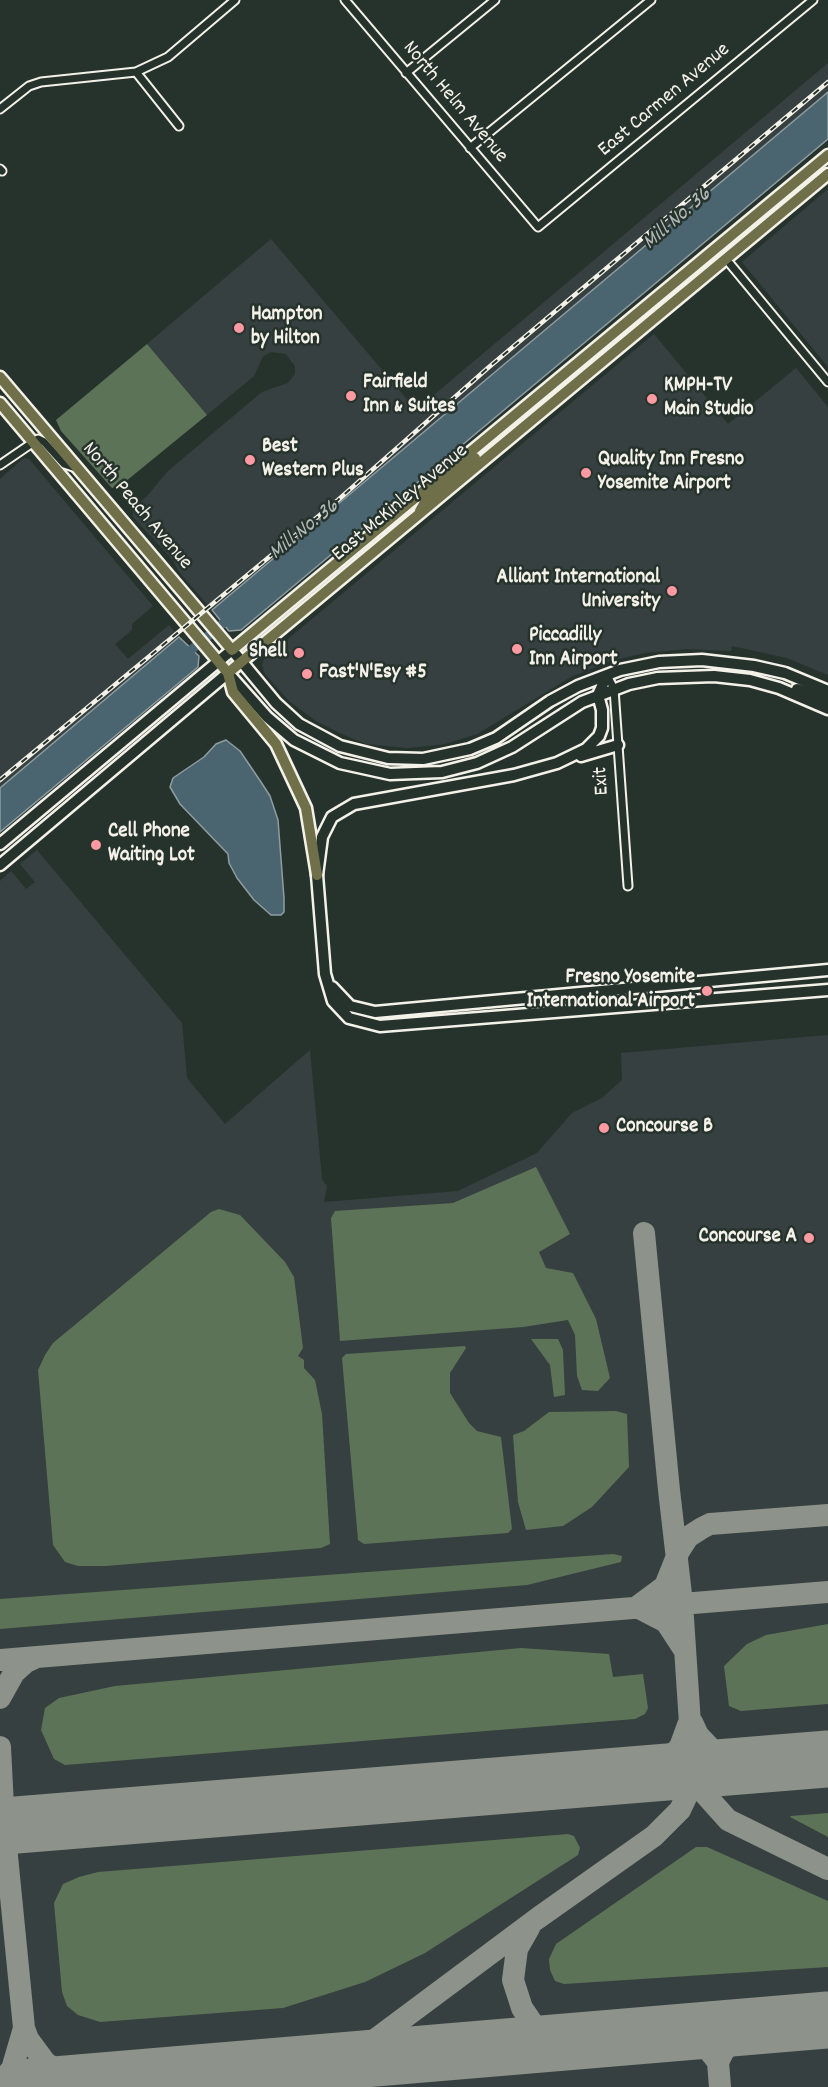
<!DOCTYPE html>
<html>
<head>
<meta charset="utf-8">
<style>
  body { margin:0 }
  canvas { display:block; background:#26332d }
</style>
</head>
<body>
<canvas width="828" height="2087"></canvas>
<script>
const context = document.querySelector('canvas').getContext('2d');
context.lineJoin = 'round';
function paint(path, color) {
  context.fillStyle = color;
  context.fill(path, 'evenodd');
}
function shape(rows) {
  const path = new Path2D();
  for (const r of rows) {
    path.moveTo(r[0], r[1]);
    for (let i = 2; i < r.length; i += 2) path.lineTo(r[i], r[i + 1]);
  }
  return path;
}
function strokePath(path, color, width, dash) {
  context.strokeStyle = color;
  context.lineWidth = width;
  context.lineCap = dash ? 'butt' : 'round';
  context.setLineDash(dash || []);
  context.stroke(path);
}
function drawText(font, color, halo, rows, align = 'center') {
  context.font = font + ' Dekko,sans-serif';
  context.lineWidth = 5;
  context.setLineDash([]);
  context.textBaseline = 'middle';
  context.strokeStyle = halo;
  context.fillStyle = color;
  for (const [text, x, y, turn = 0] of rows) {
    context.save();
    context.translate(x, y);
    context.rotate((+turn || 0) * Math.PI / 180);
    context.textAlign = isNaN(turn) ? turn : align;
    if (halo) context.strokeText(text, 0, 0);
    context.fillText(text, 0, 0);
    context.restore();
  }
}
const built = shape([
  [828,63,828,92,212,610,180,573,172,559,133,517,132,509,147,496,168,471,262,392,288,383,295,374,295,366,286,354,271,352,263,356,254,376,207,415,147,344,271,239,416,410],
  [828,189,828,367,742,262],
  [654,334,728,424,796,368,828,407,828,675,787,658,732,646,731,651,686,649,645,653,614,660,571,677,477,734,445,744,408,748,366,744,344,735,316,721,289,701,265,674,262,665,264,659],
  [24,458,29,459,153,606,132,624,132,630,115,644,128,659,169,625,179,637,0,787,0,479],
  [37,850,182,1023,187,1078,225,1124,310,1050,322,1179,327,1186,324,1202,458,1191,537,1153,572,1113,602,1098,622,1080,621,1053,828,1035,828,2087,0,2087,0,881,11,871,26,889,35,882,20,864]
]);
const green = shape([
  [147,344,207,415,120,486,112,488,61,431,56,420],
  [536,1167,570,1234,539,1252,546,1268,573,1273,596,1319,610,1378,598,1391,582,1390,577,1376,575,1335,568,1320,523,1327,340,1341,331,1218,335,1211,453,1203],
  [219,1209,240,1215,285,1262,294,1277,303,1348,298,1356,304,1360,304,1368,315,1380,322,1414,330,1544,321,1548,106,1566,78,1566,65,1562,53,1545,38,1370,45,1355,53,1343,211,1212],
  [531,1339,558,1339,563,1350,565,1395,554,1397,550,1365],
  [465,1346,466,1348,450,1373,450,1393,469,1423,477,1431,501,1437,512,1529,508,1533,364,1544,358,1540,342,1358,346,1354],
  [616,1411,627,1414,629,1467,592,1507,563,1526,526,1530,518,1502,513,1435,524,1431,549,1412],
  [613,1554,622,1556,621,1562,527,1585,0,1629,0,1599],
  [828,1624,828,1704,741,1711,729,1706,724,1666,747,1644,766,1635],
  [521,1648,609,1654,613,1677,643,1674,648,1708,645,1714,635,1719,65,1765,54,1759,41,1730,45,1708,59,1698,115,1686],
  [828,1813,828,1837,790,1817,791,1816],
  [568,1834,574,1836,580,1848,578,1855,425,1953,365,1982,283,2008,100,2022,78,2015,67,2006,62,1992,54,1903,63,1884,79,1877,98,1872],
  [696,1847,707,1847,828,1901,828,1967,564,1984,555,1981,550,1970,549,1959,556,1944]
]);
const water = shape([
  [828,92,828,139,241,630,229,631,212,610,828,92],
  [179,637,199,656,198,667,0,832,0,788,179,637],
  [226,740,240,751,261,782,270,796,278,820,284,898,284,912,281,915,271,915,254,900,237,878,229,863,228,854,180,804,170,787,173,778,204,757,216,744,226,740]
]);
const canal = shape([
  [185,655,232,616]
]);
const taxiway = shape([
  [638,1606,665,1586,679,1551,688,1537,702,1528,710,1524,828,1515],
  [637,1607,666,1622,685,1651],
  [0,1660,828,1592],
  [0,1698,14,1673,26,1662,37,1657],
  [692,1722,698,1735,715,1753,733,1762,769,1763],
  [0,1747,4,1826,24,2028,28,2039,45,2062,74,2084],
  [693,1769,702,1791,728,1820,828,1869],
  [610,1776,646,1771,668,1760,680,1747,688,1725],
  [529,1928,517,1949,513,1980,522,2008,537,2030,550,2041,560,2043],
  [681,2033,703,2043,718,2062],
  [345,2062,538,1918,654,1836,680,1810,689,1791,693,1769,682,1603,669,1490,644,1233],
  [0,2083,12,2069,24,2028],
  [720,2087,718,2062,723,2052,737,2035,755,2027]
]);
const runway = shape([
  [4,1826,828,1759],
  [31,2087,828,2020]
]);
const minor = shape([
  [345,0,538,227,813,0],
  [136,72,168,57,235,0],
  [406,73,495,0],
  [0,109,29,86,41,82,136,72,179,126],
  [470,148,651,0],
  [0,169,2,171],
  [726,259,828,382],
  [0,465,38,439,44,442,64,464,76,468],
  [607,675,614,689,628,886]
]);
const secondary = shape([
  [607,675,598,695,602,710,602,728,599,736,586,749,557,763,514,775,354,804,332,817,322,837,317,875,325,974,333,1001,349,1018,380,1026,828,990],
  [797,689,828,701],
  [581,756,618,745],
  [0,844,232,650,276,703,299,724,340,746,388,758,423,759,470,749,496,738,550,701,578,686,620,670,659,662,702,660,754,666,785,673,828,691],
  [0,865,228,673,267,717,294,740,340,763,390,774,442,772,477,763,512,747,582,702,629,684,658,678,714,676,750,680,779,688,828,709],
  [332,987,350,1006,375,1012,828,970]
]);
const primary = shape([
  [0,377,232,650,828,155],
  [0,403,228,673,233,692,276,744,306,808,317,875],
  [420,511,427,499,475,458],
  [228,673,828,174]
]);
const rail = shape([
  [0,780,338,500,489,367,828,82]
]);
const markers = [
  [239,328,6,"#ff9aa2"],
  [351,396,6,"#ff9aa2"],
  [652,399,6,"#ff9aa2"],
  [250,460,6,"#ff9aa2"],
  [586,473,6,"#ff9aa2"],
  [672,591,6,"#ff9aa2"],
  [517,649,6,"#ff9aa2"],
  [299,653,6,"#ff9aa2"],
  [307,674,6,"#ff9aa2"],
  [96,845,6,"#ff9aa2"],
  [707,991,6,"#ff9aa2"],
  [604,1128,6,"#ff9aa2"],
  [809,1238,6,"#ff9aa2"]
];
const streetNames = [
  ["East Carmen Avenue",665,101,-40],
  ["North Helm Avenue",454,103,50],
  ["East McKinley Avenue",401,504,-40],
  ["North Peach Avenue",136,507,50],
  ["Exit",603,781,-93]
];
const poiNames = [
  ["Hampton",251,316],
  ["by Hilton",251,340],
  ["Fairfield",363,384],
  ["Inn & Suites",363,408],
  ["KMPH-TV",664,387],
  ["Main Studio",664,411],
  ["Best",262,448],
  ["Western Plus",262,472],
  ["Quality Inn Fresno",598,461],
  ["Yosemite Airport",598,485],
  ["Alliant International",660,579,"right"],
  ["University",660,603,"right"],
  ["Piccadilly",529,637],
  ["Inn Airport",529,661],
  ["Shell",287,653,"right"],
  ["Fast'N'Esy #5",319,674],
  ["Cell Phone",108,833],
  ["Waiting Lot",108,857],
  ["Fresno Yosemite",695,979,"right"],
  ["International Airport",695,1003,"right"],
  ["Concourse B",616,1128],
  ["Concourse A",797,1238,"right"]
];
const waterNames = [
  ["Mill No. 36",678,220,-41],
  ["Mill No. 36",305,531,-39]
];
paint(built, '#364040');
paint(green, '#5d7357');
paint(water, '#4b6570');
strokePath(water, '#8f9da0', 1.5);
strokePath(canal, '#4b6570', 9);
strokePath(taxiway, '#8d928a', 22);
strokePath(runway, '#8d928a', 57);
strokePath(minor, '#f4f1e8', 11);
strokePath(secondary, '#f4f1e8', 15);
strokePath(primary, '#f4f1e8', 15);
strokePath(minor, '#26332d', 7);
strokePath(secondary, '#26332d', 10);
strokePath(primary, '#6f704a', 10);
strokePath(rail, '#f4f1e8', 4.5);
strokePath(rail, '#26332d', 2, [7]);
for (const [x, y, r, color] of markers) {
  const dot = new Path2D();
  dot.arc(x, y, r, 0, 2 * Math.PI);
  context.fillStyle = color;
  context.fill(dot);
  strokePath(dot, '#26332d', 2);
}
drawText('21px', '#f4f1e8', '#26332d', streetNames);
drawText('bold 21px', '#f4f1e8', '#26332d', poiNames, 'left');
drawText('italic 22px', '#b0b9b8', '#26332d', waterNames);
</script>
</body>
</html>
